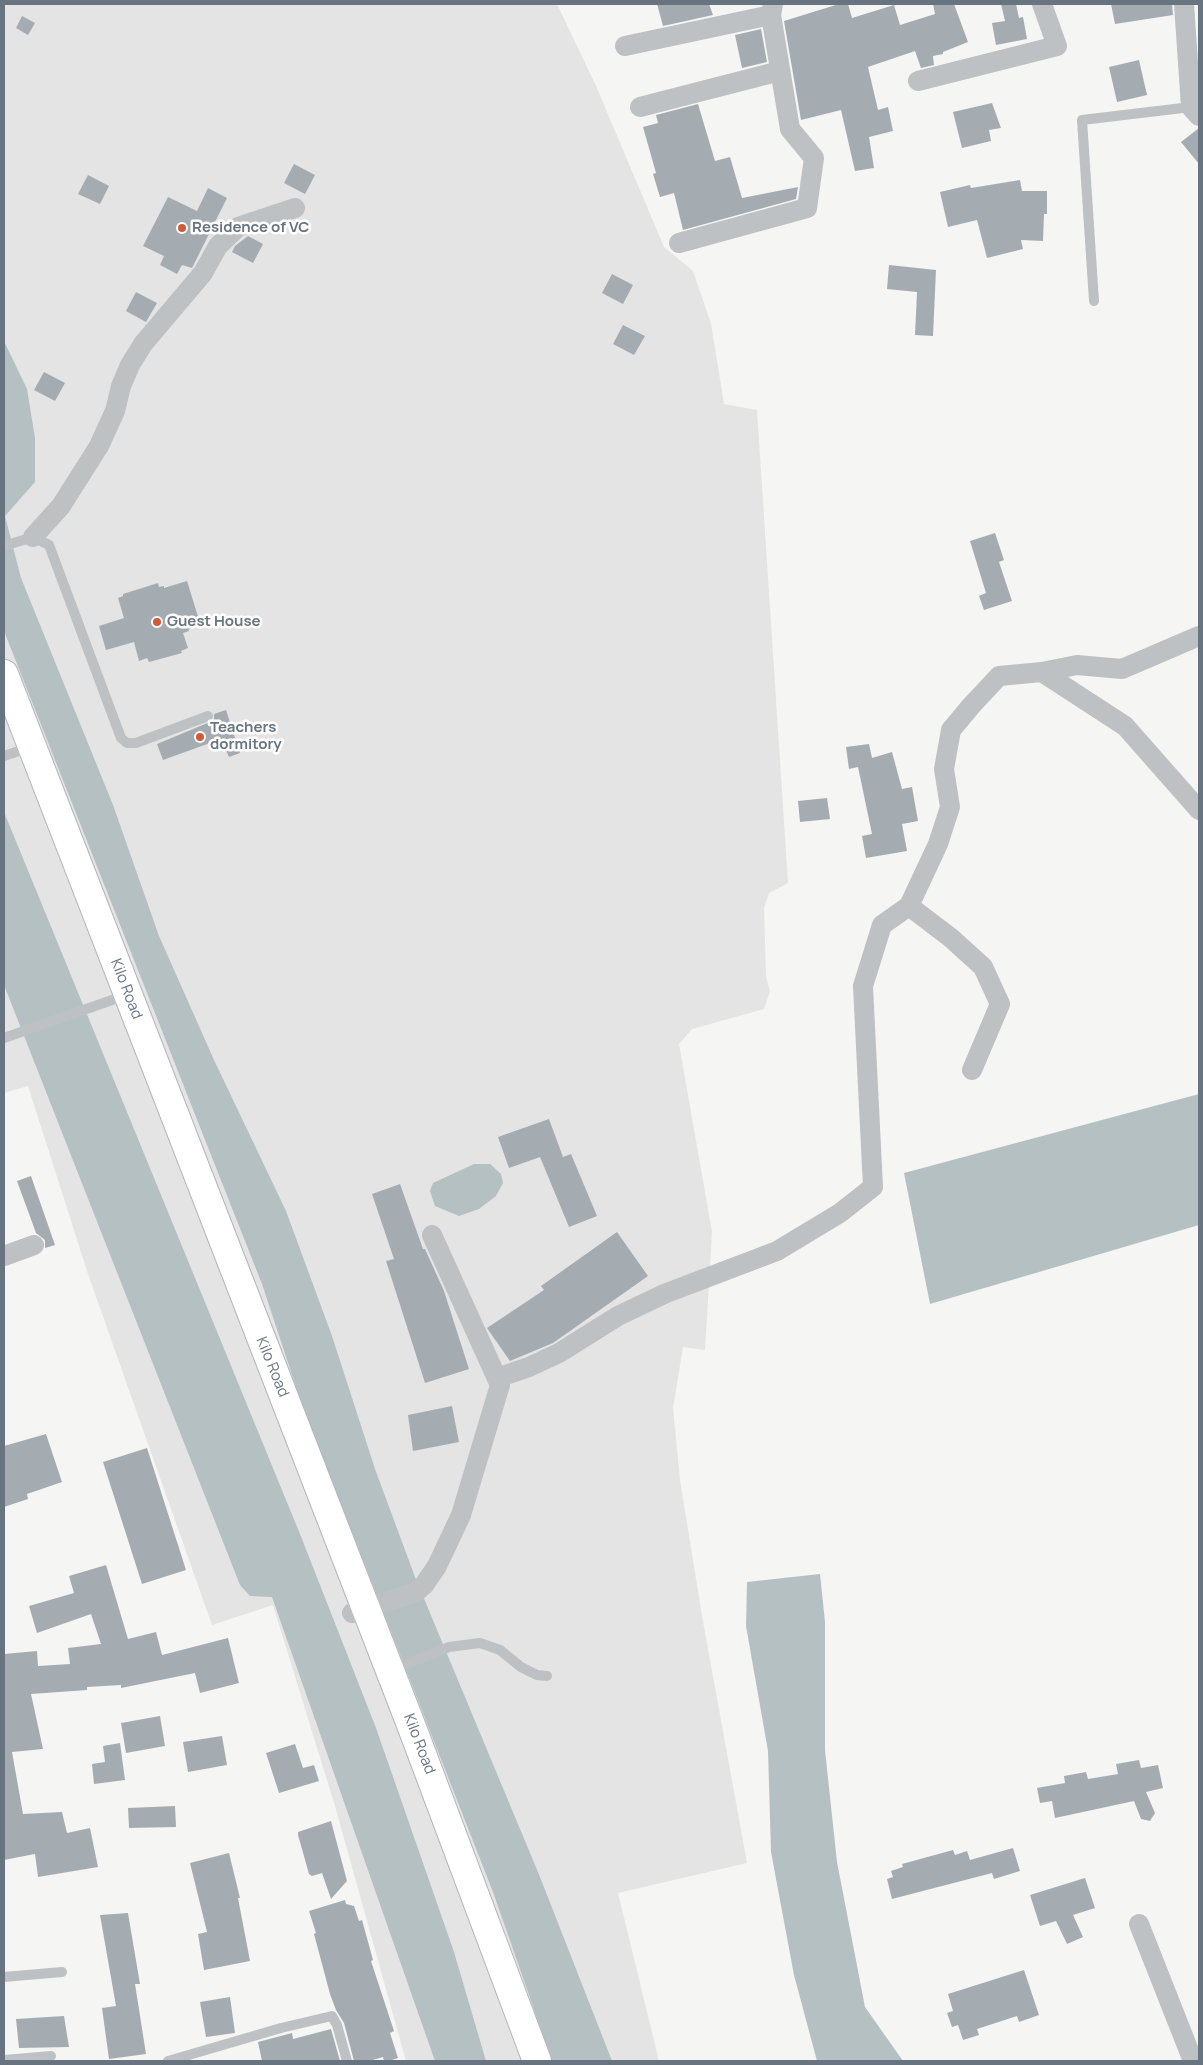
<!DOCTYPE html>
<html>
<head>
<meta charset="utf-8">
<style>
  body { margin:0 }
  #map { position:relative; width:1203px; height:2065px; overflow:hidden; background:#f5f5f3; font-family:Manrope,sans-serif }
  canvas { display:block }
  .frame { position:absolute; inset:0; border:5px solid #687580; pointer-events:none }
</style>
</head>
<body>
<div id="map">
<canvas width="1203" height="2065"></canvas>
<div class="frame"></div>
</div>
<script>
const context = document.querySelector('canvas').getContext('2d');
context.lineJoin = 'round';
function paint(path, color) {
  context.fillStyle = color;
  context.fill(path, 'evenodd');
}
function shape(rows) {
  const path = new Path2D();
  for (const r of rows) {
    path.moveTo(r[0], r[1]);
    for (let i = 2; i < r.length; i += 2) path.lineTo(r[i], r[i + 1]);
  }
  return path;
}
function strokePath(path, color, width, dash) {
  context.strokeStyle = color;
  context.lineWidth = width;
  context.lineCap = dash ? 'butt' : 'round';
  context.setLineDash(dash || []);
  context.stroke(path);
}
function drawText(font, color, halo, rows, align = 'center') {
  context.font = font + ' Manrope,sans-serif';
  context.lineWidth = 5;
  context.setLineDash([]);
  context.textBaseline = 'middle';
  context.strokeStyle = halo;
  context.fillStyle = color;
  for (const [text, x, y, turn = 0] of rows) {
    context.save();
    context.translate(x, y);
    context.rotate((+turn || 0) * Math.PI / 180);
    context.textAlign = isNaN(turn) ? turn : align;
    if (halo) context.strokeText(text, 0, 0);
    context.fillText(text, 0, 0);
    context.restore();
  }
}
const built = shape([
  [4,4,557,4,596,86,664,247,693,271,711,324,724,404,757,410,788,883,769,893,764,908,766,977,770,991,764,1009,692,1029,679,1044,712,1232,705,1350,683,1347,673,1408,680,1480,702,1616,747,1863,618,1893,659,2061,406,2061,335,1806,273,1605,212,1625,88,1274,28,1086,4,1093]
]);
const water = shape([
  [4,341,27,389,35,438,35,482,5,516,21,578,113,805,159,936,214,1060,286,1211,332,1336,375,1469,415,1577,540,1877,612,2061,552,2061,493,1892,300,1399,262,1284,4,631],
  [4,812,300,1534,376,1728,454,1952,486,2061,435,2061,272,1597,250,1596,240,1585,4,985],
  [1199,1094,1199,1225,930,1304,904,1173],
  [474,1164,490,1164,501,1174,503,1183,496,1196,479,1209,459,1216,435,1206,430,1191,433,1183],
  [820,1574,825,1622,825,1750,837,1862,865,2007,903,2061,817,2061,794,1975,771,1852,768,1751,746,1626,747,1582]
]);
const building = shape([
  [657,4,709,4,713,15,663,26],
  [839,4,848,4,852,18,894,5,900,25,935,14,933,4,954,4,968,42,943,52,943,54,933,56,934,65,921,68,915,51,868,67,878,110,888,107,893,131,869,137,874,168,855,171,841,110,801,120,784,21],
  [1001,4,1016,4,1019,18,1023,17,1027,39,996,45,992,23,1005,21],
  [1111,4,1172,4,1173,15,1115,24],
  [22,16,35,23,28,35,16,28],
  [761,29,767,62,742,68,735,35],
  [1139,60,1147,95,1117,102,1109,67],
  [992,103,1001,128,989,130,991,141,962,148,953,112],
  [698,104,715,161,730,157,742,198,798,187,796,199,683,230,674,193,660,197,653,174,656,173,643,127,658,123,656,115],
  [1199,128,1199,164,1181,142],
  [294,164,315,175,305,194,284,183],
  [88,175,109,186,100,204,78,194],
  [1020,180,1022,191,1047,191,1047,214,1044,214,1043,241,1021,240,1023,249,987,258,977,220,948,227,940,192,970,185,971,188],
  [208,188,227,198,192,268,182,265,177,274,160,265,164,256,143,246,168,197,197,211],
  [248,236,263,244,253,263,232,252,235,246],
  [889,265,936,270,933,336,915,335,917,292,887,289],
  [612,274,633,285,623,304,602,293],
  [136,292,157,303,146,322,126,311],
  [623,325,645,336,634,355,613,344],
  [44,372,65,383,55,401,34,390],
  [995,533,1004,560,999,562,1012,601,984,610,979,596,986,593,970,541],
  [187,581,200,623,188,626,189,631,183,633,188,648,181,651,182,653,149,662,147,658,139,661,134,642,106,650,99,626,124,618,118,598,123,596,123,594,158,583,159,587,164,586,164,588],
  [226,710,240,753,229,757,221,739,163,760,157,744,210,722,214,720,214,714],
  [869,744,872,758,892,752,902,789,912,787,918,821,902,824,907,851,866,858,862,836,872,834,858,767,849,769,846,747],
  [827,798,830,819,800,822,798,801],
  [549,1119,563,1157,571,1154,597,1216,569,1227,540,1157,509,1168,498,1137],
  [31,1176,55,1245,45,1248,45,1240,36,1233,17,1181],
  [400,1184,423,1249,425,1249,444,1291,469,1369,425,1383,386,1261,394,1259,372,1194],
  [617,1232,648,1276,553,1343,510,1361,487,1328,544,1290,541,1286],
  [452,1406,459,1442,413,1451,408,1415],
  [46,1434,62,1482,27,1494,28,1499,4,1507,4,1446],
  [147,1448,186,1570,142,1584,103,1462],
  [106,1565,128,1639,156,1632,162,1655,228,1638,239,1683,200,1693,195,1673,121,1688,121,1685,87,1687,87,1690,31,1694,43,1749,12,1752,23,1814,62,1812,67,1833,90,1828,98,1867,38,1877,35,1854,4,1860,4,1654,37,1651,38,1666,70,1664,68,1648,101,1644,91,1614,37,1633,29,1606,74,1593,69,1576],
  [160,1716,165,1746,126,1753,121,1723],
  [222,1736,227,1765,188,1772,183,1742],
  [120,1743,125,1780,94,1784,92,1764,105,1762,103,1746],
  [295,1744,303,1768,314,1765,319,1781,279,1793,266,1753],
  [1139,1760,1141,1768,1158,1765,1163,1788,1146,1792,1155,1813,1150,1821,1141,1819,1134,1801,1055,1818,1052,1801,1040,1803,1037,1788,1065,1783,1064,1776,1086,1772,1088,1779,1118,1774,1116,1764],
  [175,1806,176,1827,129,1828,128,1808],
  [331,1821,347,1881,331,1899,322,1873,312,1876,309,1874,298,1835,298,1832],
  [1013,1848,1020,1871,994,1879,992,1873,892,1899,887,1879,893,1877,891,1871,903,1867,902,1864,953,1850,955,1855,967,1851,970,1860],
  [229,1853,240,1898,238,1898,250,1961,204,1970,198,1934,207,1932,190,1863],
  [1085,1878,1095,1908,1073,1915,1083,1937,1067,1944,1056,1921,1040,1926,1030,1895],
  [345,1900,346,1904,354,1906,359,1921,362,1920,373,1960,371,1961,394,2031,390,2033,398,2058,389,2061,384,2061,383,2057,369,2061,354,2061,344,2023,336,2010,330,1994,314,1934,316,1933,309,1911],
  [128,1913,140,1984,135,1984,146,2054,109,2059,102,2008,116,2006,100,1915],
  [1024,1970,1039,2015,1019,2022,1017,2016,977,2029,979,2035,963,2040,958,2025,952,2027,947,2013,953,2011,948,1994],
  [230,1997,235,2033,206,2037,200,2002],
  [64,2016,69,2047,19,2048,16,2019],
  [331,2029,340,2061,262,2061,258,2042,292,2033,293,2039]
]);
const lane = shape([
  [1094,301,1082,120,1191,107],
  [4,546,33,537,49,545,121,738,127,743,136,743,208,716],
  [4,756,16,752],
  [4,1038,112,1000],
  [391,1670,449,1647,480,1643,500,1650,521,1667,537,1675,547,1676],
  [4,1977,62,1972],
  [4,2060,51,2056],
  [168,2061,281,2028,332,2016,337,2025,347,2061]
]);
const street = shape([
  [1184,4,1191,107,1199,116],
  [625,46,771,15],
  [918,81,1057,46,1042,4],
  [640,107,780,71],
  [679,243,807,208,814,158,790,129,771,15,773,4],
  [33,537,61,506,99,446,115,411,121,386,130,365,143,344,203,273,218,246,238,227,295,208],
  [1042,672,1077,665,1122,669,1199,636],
  [972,1070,1000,1004,983,967,951,938,909,906,938,844,950,807,944,769,951,730,971,706,999,676,1042,672,1125,726,1199,810],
  [4,1256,34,1245],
  [497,1378,529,1367,559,1353,618,1316,664,1294,777,1251,840,1213,873,1187,863,986,882,925,909,906],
  [352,1613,416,1592,424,1585,437,1566,461,1515,500,1385,432,1235],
  [1139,1924,1193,2061]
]);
const secondary = shape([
  [4,674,413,1730,537,2061]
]);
const markers = [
  [182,228,5,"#cd5d3a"],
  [157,622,5,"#cd5d3a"],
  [200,737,5,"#cd5d3a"]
];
const poiNames = [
  ["Residence of VC",192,228],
  ["Guest House",167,622],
  ["Teachers",210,728],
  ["dormitory",210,745]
];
const streetNames = [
  ["Kilo Road",126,989,69],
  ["Kilo Road",272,1367,68],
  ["Kilo Road",419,1744,69]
];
paint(built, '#e3e4e3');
paint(water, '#b5c0c3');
paint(building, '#a5acb1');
strokePath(secondary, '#b2b6ba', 30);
strokePath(lane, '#bdc1c4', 10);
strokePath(street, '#bdc1c4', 20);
strokePath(secondary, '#fff', 28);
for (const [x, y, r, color] of markers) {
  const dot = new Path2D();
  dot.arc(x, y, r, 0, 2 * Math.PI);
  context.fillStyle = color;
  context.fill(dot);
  strokePath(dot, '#fff', 2);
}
drawText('bold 15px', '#687580', '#fff', poiNames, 'left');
drawText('15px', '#687580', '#fff', streetNames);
</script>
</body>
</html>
